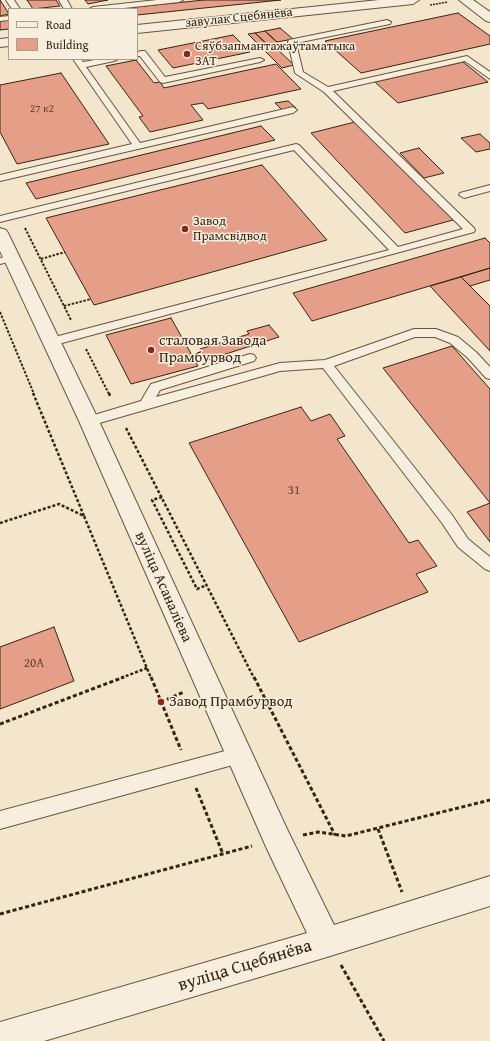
<!DOCTYPE html>
<html>
<head>
<meta charset="utf-8">
<style>
  body { margin:0 }
  #map { position:relative; width:490px; height:1041px; overflow:hidden; background:#f4e5cd; font-family:"Gentium Book Plus",serif }
  canvas { display:block }
  .legend { position:absolute; left:8px; top:8px; width:130px; height:52px; box-sizing:border-box; background:#f8eede; border:1px solid #ab9e8c; margin:0; padding:5px 7px; list-style:none; font-size:12px; color:#372511 }
  .legend li { display:flex; align-items:center; gap:8px; height:20px }
  .legend b { width:20px; border:1px solid #ab9e8c }
</style>
</head>
<body>
<div id="map">
<canvas width="490" height="1041"></canvas>
<ul class="legend">
<li><b style="height:5px;background:#f8eede"></b>Road</li>
<li><b style="height:11px;background:#e59f88"></b>Building</li>
</ul>
</div>
<script>
const context = document.querySelector('canvas').getContext('2d');
context.lineJoin = 'round';
function paint(path, color) {
  context.fillStyle = color;
  context.fill(path, 'evenodd');
}
function shape(rows) {
  const path = new Path2D();
  for (const r of rows) {
    path.moveTo(r[0], r[1]);
    for (let i = 2; i < r.length; i += 2) path.lineTo(r[i], r[i + 1]);
  }
  return path;
}
function strokePath(path, color, width, dash) {
  context.strokeStyle = color;
  context.lineWidth = width;
  context.lineCap = dash ? 'butt' : 'round';
  context.setLineDash(dash || []);
  context.stroke(path);
}
function drawText(font, color, halo, rows, align = 'center') {
  context.font = font + ' "Gentium Book Plus",serif';
  context.lineWidth = 3;
  context.setLineDash([]);
  context.textBaseline = 'middle';
  context.strokeStyle = halo;
  context.fillStyle = color;
  for (const [text, x, y, turn = 0] of rows) {
    context.save();
    context.translate(x, y);
    context.rotate((+turn || 0) * Math.PI / 180);
    context.textAlign = isNaN(turn) ? turn : align;
    if (halo) context.strokeText(text, 0, 0);
    context.fillText(text, 0, 0);
    context.restore();
  }
}
const building = shape([
  [0,0,9,14,0,16,0,0],
  [27,0,56,0,60,6,33,9,27,0],
  [85,0,108,0,88,4,85,0],
  [204,0,281,0,137,15,137,9,115,9,204,0],
  [458,13,490,36,490,44,361,73,325,41,458,13],
  [9,20,9,29,0,30,0,21,9,20],
  [280,28,293,39,277,42,265,31,280,28],
  [265,31,277,42,281,46,271,48,255,33,265,31],
  [255,33,271,48,275,47,294,65,282,68,248,34,255,33],
  [233,35,250,52,173,68,158,50,233,35],
  [136,60,154,83,160,82,164,88,276,64,301,89,208,109,203,103,191,105,203,120,150,132,139,117,143,116,106,66,136,60],
  [463,62,488,82,398,103,375,82,463,62],
  [61,73,109,144,17,164,0,132,0,85,61,73],
  [288,101,296,108,283,111,275,103,288,101],
  [355,122,453,220,405,233,311,133,355,122],
  [261,126,275,140,36,199,26,183,261,126],
  [480,134,490,143,490,149,476,152,461,138,480,134],
  [419,148,444,173,424,178,400,153,419,148],
  [262,165,327,240,94,305,46,218,262,165],
  [485,238,490,243,490,268,312,321,293,293,485,238],
  [490,268,490,280,470,286,461,277,490,268],
  [461,277,490,306,490,351,430,286,461,277],
  [171,318,198,366,131,384,106,335,171,318],
  [269,325,279,337,207,360,200,349,249,334,247,331,269,325],
  [452,346,490,389,490,542,467,512,490,503,383,368,452,346],
  [301,407,311,421,330,414,345,436,337,439,409,543,418,540,437,566,416,574,428,592,299,642,189,443,301,407],
  [54,627,74,681,0,709,0,647,54,627]
]);
const pathFar3 = shape([
  [430,5,448,2]
]);
const pathFar2 = shape([
  [25,228,71,320],
  [41,259,65,252],
  [64,306,91,299],
  [0,312,34,394],
  [86,349,109,394]
]);
const pathFar1 = shape([
  [33,393,84,516],
  [109,393,110,396],
  [126,428,254,678],
  [162,497,152,500,197,589,207,585],
  [0,523,59,504,84,516,151,678],
  [121,678,147,668]
]);
const path = shape([
  [151,677,181,750],
  [254,677,335,835],
  [161,702,184,692],
  [0,724,124,677],
  [196,788,223,854],
  [378,829,402,892],
  [303,835,318,832,346,836,490,800],
  [0,914,252,846],
  [341,965,384,1041]
]);
const service = shape([
  [6,0,14,0,20,9,12,9,6,0],
  [59,0,67,0,72,9,64,9,59,0],
  [157,0,183,0,179,2,115,9,89,9,93,7,157,0],
  [9,16,9,20,0,21,0,17,9,16],
  [387,20,391,22,390,24,296,43,303,72,328,87,467,56,490,72,490,79,465,61,333,91,474,228,475,230,474,232,51,346,47,345,45,342,47,339,389,250,294,150,0,222,0,216,296,144,299,145,398,247,463,229,324,92,295,73,288,42,289,40,387,20],
  [142,51,145,51,165,77,260,58,264,60,260,62,163,83,160,82,140,56,137,56,137,52,142,51],
  [73,59,81,59,83,62,100,59,118,59,114,61,86,67,140,143,293,107,297,110,293,113,0,181,0,175,132,144,73,59],
  [490,185,490,191,464,198,459,195,460,193,490,185],
  [12,255,17,258,16,260,0,264,0,258,12,255],
  [414,329,436,329,458,337,476,352,490,367,490,379,486,378,468,358,450,343,435,337,415,337,334,366,452,515,468,539,490,557,490,571,485,569,458,547,442,523,323,368,280,371,89,426,84,424,83,421,84,418,141,401,151,384,250,354,254,355,256,358,254,361,160,390,156,397,280,363,325,360,414,329],
  [240,747,246,749,248,755,246,761,240,763,0,829,0,811,240,747]
]);
const minor = shape([
  [459,0,473,0,490,12,490,22,486,21,459,0]
]);
const tertiary = shape([
  [379,0,419,0,413,4,137,33,137,25,379,0],
  [9,38,9,46,0,47,0,39,9,38],
  [0,228,6,230,8,233,99,421,287,829,334,925,490,876,490,906,327,957,44,1041,0,1041,0,1022,307,933,267,849,79,421,0,251,0,228]
]);
const markers = [
  [187,54,4,"#8f2418"],
  [185,229,4,"#8f2418"],
  [151,350,4,"#8f2418"],
  [161,702,4,"#8f2418"]
];
const farNumbernames = [
  ["27 к2",42,109]
];
const farStreetnames = [
  ["завулак Сцебянёва",239,18,-6]
];
const farPoinames = [
  ["Сяўбзапмантажаўтаматыка",195,47],
  ["ЗАТ",195,62],
  ["Завод",193,222],
  ["Прамсвідвод",193,237]
];
const numberNames = [
  ["31",294,491],
  ["20А",34,664]
];
const poiNames = [
  ["сталовая Завода",159,341],
  ["Прамбурвод",159,358],
  ["Завод Прамбурвод",169,702]
];
const streetNames = [
  ["вуліца Асаналіева",163,587,66]
];
const nearStreetnames = [
  ["вуліца Сцебянёва",245,966,-17]
];
paint(building, '#e59f88');
strokePath(building, '#372511', 1);
strokePath(service, '#665540', 2);
strokePath(minor, '#665540', 2);
strokePath(tertiary, '#665540', 2);
strokePath(pathFar3, '#372511', 1.5, [2, 1]);
strokePath(pathFar2, '#372511', 2, [2.5, 1.5]);
strokePath(pathFar1, '#372511', 2.5, [3, 2]);
strokePath(path, '#372511', 3, [4, 2.5]);
paint(service, '#f8eede');
paint(minor, '#f8eede');
paint(tertiary, '#f8eede');
for (const [x, y, r, color] of markers) {
  const dot = new Path2D();
  dot.arc(x, y, r, 0, 2 * Math.PI);
  context.fillStyle = color;
  context.fill(dot);
  strokePath(dot, '#f8eede', 1.5);
}
drawText('11px', '#62442f', null, farNumbernames);
drawText('13px', '#372511', '#f8eede', farStreetnames);
drawText('13px', '#372511', '#f8eede', farPoinames, 'left');
drawText('13px', '#62442f', null, numberNames);
drawText('15px', '#372511', '#f8eede', poiNames, 'left');
drawText('15px', '#372511', '#f8eede', streetNames);
drawText('18px', '#372511', '#f8eede', nearStreetnames);
</script>
</body>
</html>
